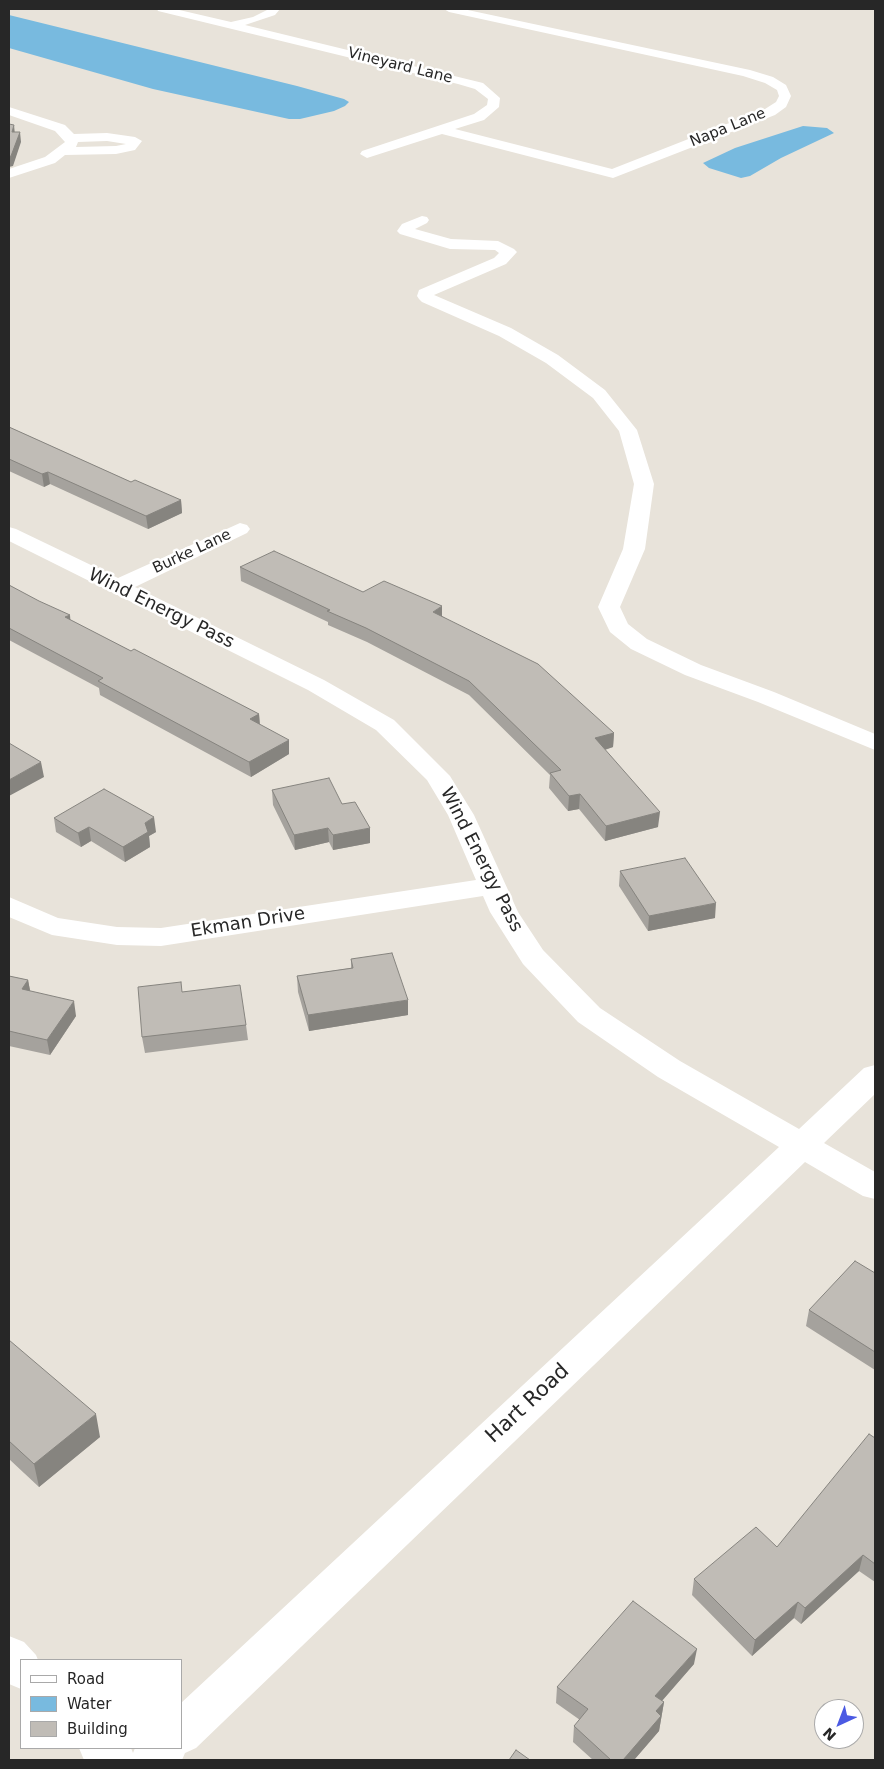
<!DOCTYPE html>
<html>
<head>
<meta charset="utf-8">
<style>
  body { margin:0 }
  #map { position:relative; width:884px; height:1769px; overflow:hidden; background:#e8e3da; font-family:"DejaVu Sans",sans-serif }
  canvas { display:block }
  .frame { position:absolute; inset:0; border:10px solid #272727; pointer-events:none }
  .legend { position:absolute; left:20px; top:1659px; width:162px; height:90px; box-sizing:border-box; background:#fff; border:1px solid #a9a9a9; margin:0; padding:6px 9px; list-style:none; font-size:15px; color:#272727 }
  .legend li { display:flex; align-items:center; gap:10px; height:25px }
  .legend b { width:25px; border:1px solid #a9a9a9 }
  .north { position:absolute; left:814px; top:1699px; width:50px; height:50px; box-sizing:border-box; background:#fff; border:1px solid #a9a9a9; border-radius:50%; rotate:223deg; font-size:14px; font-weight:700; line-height:20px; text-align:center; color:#272727 }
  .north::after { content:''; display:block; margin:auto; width:18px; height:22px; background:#4b5ae3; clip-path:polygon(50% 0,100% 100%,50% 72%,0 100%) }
</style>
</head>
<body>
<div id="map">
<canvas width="884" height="1769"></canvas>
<div class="frame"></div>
<ul class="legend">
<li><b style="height:6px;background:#fff"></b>Road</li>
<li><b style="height:14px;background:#78badf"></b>Water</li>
<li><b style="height:14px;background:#c0bcb6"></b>Building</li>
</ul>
<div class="north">N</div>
</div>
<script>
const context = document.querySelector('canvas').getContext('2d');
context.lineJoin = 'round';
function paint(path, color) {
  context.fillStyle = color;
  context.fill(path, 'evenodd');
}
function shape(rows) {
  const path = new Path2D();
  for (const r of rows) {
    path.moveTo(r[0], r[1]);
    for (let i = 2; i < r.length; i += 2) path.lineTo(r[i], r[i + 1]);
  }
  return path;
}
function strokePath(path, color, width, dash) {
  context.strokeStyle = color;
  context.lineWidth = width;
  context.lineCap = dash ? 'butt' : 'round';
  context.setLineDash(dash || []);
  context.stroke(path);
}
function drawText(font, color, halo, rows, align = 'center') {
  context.font = font + ' "DejaVu Sans",sans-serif';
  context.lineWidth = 5;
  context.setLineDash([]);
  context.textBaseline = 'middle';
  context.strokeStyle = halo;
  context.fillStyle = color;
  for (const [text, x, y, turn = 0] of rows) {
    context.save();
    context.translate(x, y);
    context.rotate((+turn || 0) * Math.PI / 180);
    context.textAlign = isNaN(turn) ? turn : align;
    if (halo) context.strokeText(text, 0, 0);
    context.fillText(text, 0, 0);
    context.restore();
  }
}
const water = shape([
  [9,15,297,86,344,99,349,102,345,106,334,111,300,119,289,119,153,89,9,48],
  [803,126,827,128,834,133,781,158,750,176,741,178,709,168,703,163,735,148]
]);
const minor = shape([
  [157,9,175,9,231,22,253,17,269,9,280,9,275,15,245,25,483,83,500,98,499,107,484,120,455,129,612,169,765,109,776,102,779,96,777,90,765,83,743,76,449,12,444,9,463,9,750,70,773,77,786,85,791,96,786,107,775,115,613,178,442,134,367,158,360,154,362,151,474,114,487,105,488,99,475,89,458,84,158,11,157,9],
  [9,107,65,125,74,134,107,133,135,137,142,141,135,150,116,154,65,155,55,163,9,178,9,169,45,157,65,142,55,131,9,115,9,107],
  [107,141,126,144,116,146,76,147,78,142,107,141],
  [422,216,427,217,429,220,427,223,415,229,451,239,498,241,514,249,517,252,506,264,434,295,511,328,558,355,605,390,637,430,654,484,645,549,620,607,628,624,647,639,701,665,774,692,875,734,875,750,758,702,685,675,631,649,610,632,598,607,623,549,634,484,619,431,593,398,546,363,499,336,422,302,419,299,417,296,419,290,494,258,499,253,495,250,450,249,400,234,397,231,402,224,422,216],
  [240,523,247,525,250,529,247,533,135,587,324,680,394,720,450,776,474,815,518,912,543,950,600,1008,680,1061,799,1129,864,1068,875,1065,875,1094,824,1143,875,1172,875,1199,863,1196,805,1162,196,1748,185,1753,182,1760,84,1760,79,1748,131,1748,133,1753,135,1748,181,1748,181,1703,779,1147,658,1077,578,1022,523,964,490,912,483,896,161,946,117,945,52,935,9,917,9,897,58,918,117,927,161,928,476,880,448,815,427,780,376,730,308,690,9,541,9,527,16,529,118,578,240,523],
  [9,1636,24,1642,36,1655,38,1660,21,1660,21,1689,9,1684,9,1636]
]);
const wall = shape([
  [9,427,131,482,181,500,182,513,148,529,50,484,44,487,9,471],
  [240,567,363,592,442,616,614,733,613,747,605,750,658,827,605,841,579,809,568,811,549,788,550,775,469,695,367,642,328,625,328,622,241,581],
  [9,585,70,620,131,651,259,714,260,725,289,754,251,777,100,695,99,688,9,640],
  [272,790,342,804,370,843,333,850,329,842,295,850,273,805],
  [54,818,156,832,149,836,150,847,125,862,91,841,81,847,56,832],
  [620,871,715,918,648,931,619,886],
  [351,959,408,1015,309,1031,298,992,297,976,351,968],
  [9,976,28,980,30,991,76,1016,50,1055,9,1046],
  [182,992,246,1025,248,1040,145,1053,142,1037],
  [875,1273,875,1370,806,1326,809,1310],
  [9,1340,100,1437,39,1487,9,1459],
  [875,1438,875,1582,859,1571,801,1624,794,1618,752,1656,692,1595,694,1579,777,1547],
  [694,1664,662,1701,664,1702,659,1731,634,1760,593,1760,573,1742,574,1726,580,1720,556,1703,557,1687]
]);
const shadedWall = shape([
  [14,125,15,135,12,132],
  [20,132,21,142,13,166,9,167,9,157],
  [48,472,50,484,44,487,42,474],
  [181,500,182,513,148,529,146,516],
  [442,606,442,620,433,612],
  [70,615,71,628,65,617],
  [259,714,260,728,250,719],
  [614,733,613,747,594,753,595,738],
  [289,740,289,754,251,777,249,762],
  [41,762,44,777,9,796,9,780],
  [580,794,579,809,568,811,569,796],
  [660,812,658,827,605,841,606,826],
  [154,817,156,832,149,836,150,847,125,862,123,847,145,823],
  [89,827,91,841,81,847,78,833],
  [328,828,329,842,295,850,294,835],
  [370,828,370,843,333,850,333,835],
  [716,903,715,918,648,931,649,916],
  [28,980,31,995,22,989],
  [408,1000,408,1015,309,1031,308,1015],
  [74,1001,76,1016,50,1055,47,1040],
  [96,1414,100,1437,39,1487,34,1464],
  [863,1555,859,1571,801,1624,805,1608],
  [798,1602,794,1618,752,1656,755,1640],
  [697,1649,694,1664,653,1711,655,1696],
  [664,1702,659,1731,634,1760,623,1760,656,1711]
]);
const building = shape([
  [9,124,14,125,12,132,20,132,11,156,9,157,9,124],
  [9,427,131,482,135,480,181,500,146,516,48,472,42,474,9,459,9,427],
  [274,551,363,592,384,581,442,606,433,612,538,664,614,733,595,738,660,812,606,826,580,794,569,796,550,773,561,770,469,681,366,628,327,611,330,610,240,567,274,551],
  [9,585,39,601,70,615,65,617,131,651,134,649,259,714,250,719,289,740,249,762,98,681,103,678,9,628,9,585],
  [9,743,41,762,9,780,9,743],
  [329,778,342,804,355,802,370,828,333,835,328,828,294,835,272,790,329,778],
  [104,789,154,817,145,823,148,832,123,847,89,827,78,833,54,818,104,789],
  [685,858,716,903,649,916,620,871,685,858],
  [392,953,408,1000,308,1015,297,976,353,968,351,959,392,953],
  [9,976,28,980,22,989,74,1001,47,1040,9,1031,9,976],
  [181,982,182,992,240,985,246,1025,142,1037,138,987,181,982],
  [855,1261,875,1273,875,1352,809,1310,855,1261],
  [9,1340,96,1414,34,1464,9,1441,9,1340],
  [869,1434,875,1438,875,1564,863,1555,805,1608,798,1602,755,1640,694,1579,756,1527,777,1547,869,1434],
  [633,1601,697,1649,655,1696,664,1702,656,1711,661,1716,623,1760,611,1760,574,1726,588,1709,557,1687,633,1601],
  [516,1750,530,1760,509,1760,516,1750]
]);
const farStreetnames = [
  ["Vineyard Lane",400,66,14],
  ["Napa Lane",728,128,-22],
  ["Burke Lane",192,552,-25]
];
const streetNames = [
  ["Wind Energy Pass",161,609,26],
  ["Wind Energy Pass",481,860,63],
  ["Ekman Drive",248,923,-9]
];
const nearStreetnames = [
  ["Hart Road",528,1404,-43]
];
paint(water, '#78badf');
paint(minor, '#fff');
paint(wall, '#a5a29d');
paint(shadedWall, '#86847f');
paint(building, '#c0bcb6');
strokePath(building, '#86847f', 1);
drawText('15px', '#272727', '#fff', farStreetnames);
drawText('18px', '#272727', '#fff', streetNames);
drawText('21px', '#272727', '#fff', nearStreetnames);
</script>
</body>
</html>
